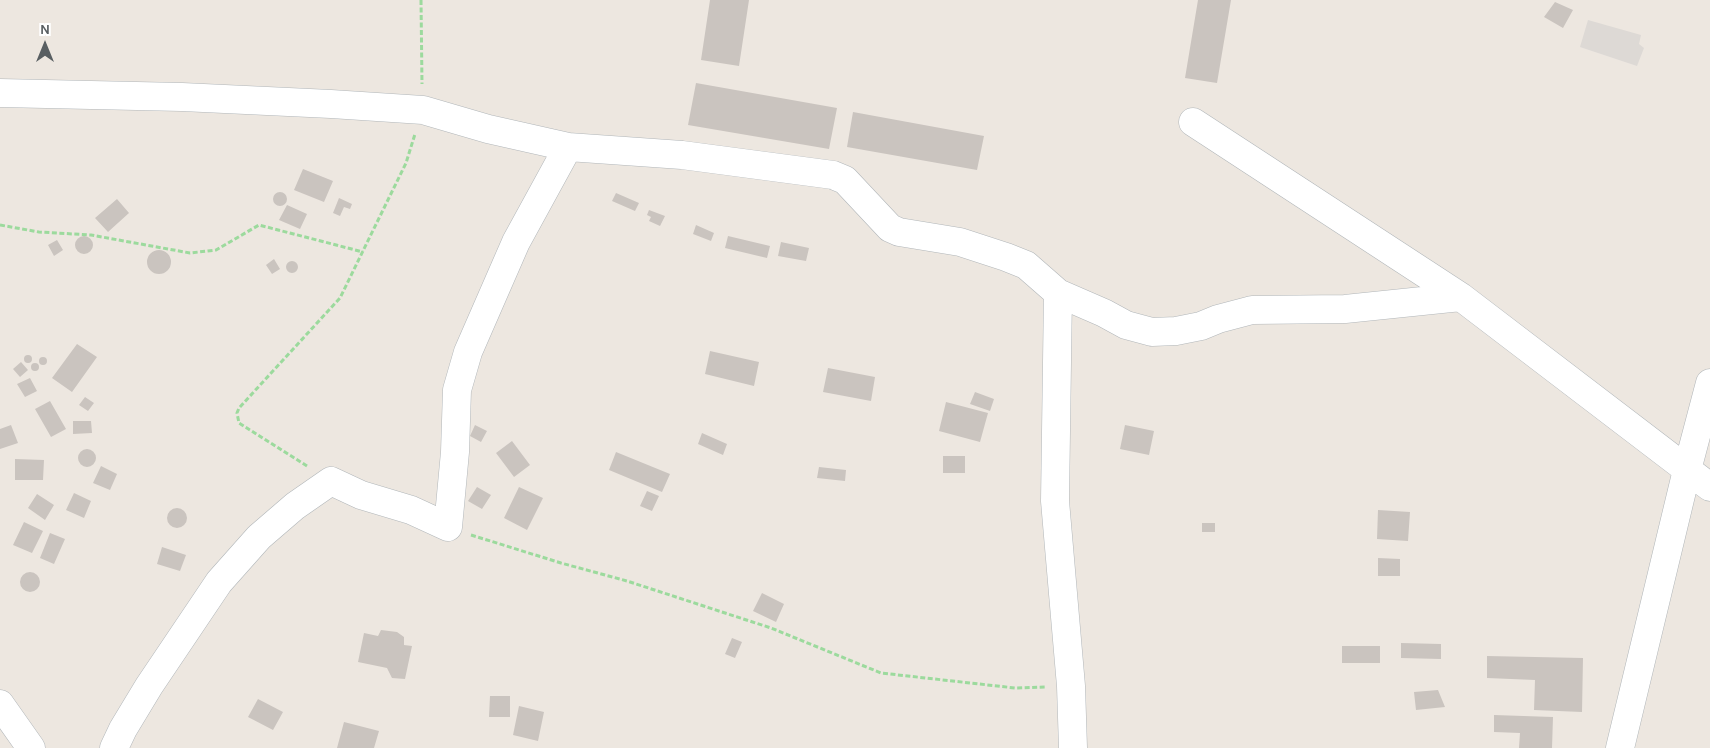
<!DOCTYPE html>
<html>
<head>
<meta charset="utf-8">
<style>
  body { margin:0 }
  #map { position:relative; width:1710px; height:748px; overflow:hidden; background:#ede7e0; font-family:Karla,sans-serif }
  canvas { display:block }
  .north { position:absolute; left:20px; top:20px; width:50px; height:50px; -webkit-text-stroke:4px #fff; paint-order:stroke; rotate:0deg; font-size:14px; font-weight:700; line-height:20px; text-align:center; color:#595f62 }
  .north::after { content:''; display:block; margin:auto; width:18px; height:22px; background:#595f62; clip-path:polygon(50% 0,100% 100%,50% 72%,0 100%) }
</style>
</head>
<body>
<div id="map">
<canvas width="1710" height="748"></canvas>
<div class="north">N</div>
</div>
<script>
const context = document.querySelector('canvas').getContext('2d');
context.lineJoin = 'round';
function paint(path, color) {
  context.fillStyle = color;
  context.fill(path, 'evenodd');
}
function shape(rows) {
  const path = new Path2D();
  for (const r of rows) {
    if (r.length === 3) {
      path.moveTo(r[0] + r[2], r[1]);
      path.arc(r[0], r[1], r[2], 0, 2 * Math.PI);
      continue;
    }
    path.moveTo(r[0], r[1]);
    for (let i = 2; i < r.length; i += 2) path.lineTo(r[i], r[i + 1]);
  }
  return path;
}
function strokePath(path, color, width, dash) {
  context.strokeStyle = color;
  context.lineWidth = width;
  context.lineCap = dash ? 'butt' : 'round';
  context.setLineDash(dash || []);
  context.stroke(path);
}
const industrial = shape([
  [1588,20,1641,35,1639,44,1644,48,1637,66,1580,47]
]);
const building = shape([
  [710,0,749,0,739,66,701,60],
  [1198,0,1231,0,1217,83,1185,78],
  [1555,2,1573,10,1563,28,1544,17],
  [696,83,837,108,829,149,688,125],
  [853,112,984,136,977,170,847,147],
  [303,169,333,181,324,202,294,190],
  [280,199,7],
  [616,193,639,203,635,211,612,201],
  [339,198,352,204,350,209,344,207,340,216,333,213],
  [117,199,129,213,108,232,95,218],
  [287,205,307,214,300,229,279,220],
  [649,210,665,216,660,226,649,221,651,217,647,215],
  [696,225,714,233,711,241,693,234],
  [84,245,9],
  [728,236,770,246,767,258,725,248],
  [57,240,63,250,54,256,48,245],
  [781,242,809,248,806,261,778,256],
  [159,262,12],
  [274,259,280,269,272,274,266,265],
  [292,267,6],
  [77,344,97,357,72,392,52,378],
  [710,351,759,362,754,386,705,374],
  [28,359,4],
  [43,361,4],
  [21,362,28,370,20,377,13,369],
  [35,367,4],
  [828,368,875,377,871,401,823,392],
  [30,378,37,391,25,397,17,384],
  [975,392,994,399,990,411,970,404],
  [85,397,94,403,88,411,79,405],
  [50,401,66,429,51,437,35,409],
  [946,402,988,413,980,442,939,431],
  [73,421,91,421,92,433,73,434],
  [11,425,18,443,0,449,0,429],
  [475,425,487,431,481,442,470,436],
  [1125,425,1154,431,1149,455,1120,449],
  [702,433,727,444,723,455,698,444],
  [512,441,530,465,514,477,496,453],
  [87,458,9],
  [616,452,670,474,662,492,609,470],
  [943,456,965,456,965,473,943,473],
  [15,459,44,460,43,480,15,480],
  [101,466,117,474,110,490,93,483],
  [819,467,846,470,845,481,817,478],
  [477,487,491,495,482,509,468,501],
  [519,487,543,498,527,530,504,518],
  [647,491,659,496,652,511,640,506],
  [74,493,91,501,84,518,66,510],
  [37,494,54,505,45,520,28,508],
  [177,518,10],
  [1378,510,1410,512,1408,541,1377,539],
  [24,522,43,531,32,553,13,545],
  [1202,523,1215,523,1215,532,1202,532],
  [50,533,65,539,54,564,40,558],
  [162,547,186,555,180,571,157,564],
  [1378,558,1400,559,1400,576,1378,576],
  [30,582,10],
  [762,593,784,604,776,622,753,611],
  [381,630,397,632,404,637,404,645,412,646,405,679,392,678,387,668,358,662,364,633,378,636],
  [732,638,742,642,735,658,725,654],
  [1401,643,1441,644,1441,659,1401,658],
  [1342,646,1380,646,1380,663,1342,663],
  [1487,656,1583,658,1582,712,1534,710,1535,680,1487,678],
  [1438,690,1445,707,1416,710,1414,692],
  [490,696,510,696,510,717,489,717],
  [258,699,283,712,273,730,248,717],
  [519,706,544,712,538,741,513,735],
  [1494,715,1553,717,1552,748,1519,748,1520,733,1494,732],
  [344,722,379,731,374,748,337,748]
]);
const path = shape([
  [421,0,422,84],
  [0,225,39,232,91,235,190,253,216,250,259,225,363,252],
  [307,466,239,423,237,413,239,408,340,298,406,163,415,134],
  [471,535,561,563,627,581,771,628,881,673,1015,688,1046,687]
]);
const minor = shape([
  [0,93,182,97,331,104,423,110,488,129,568,147,682,155,833,175,845,180,890,228,899,232,960,242,1006,257,1026,265,1058,293,1104,313,1126,325,1152,332,1176,331,1201,326,1218,319,1252,310,1345,309,1461,297],
  [1193,122,1461,297,1710,487],
  [1058,293,1055,501,1071,686,1073,748],
  [0,704,31,748],
  [114,748,123,729,149,686,219,582,259,537,295,506,331,481,361,495,411,510,448,527,455,452,457,390,468,352,516,242,568,147],
  [1620,748,1687,470,1710,383]
]);
paint(industrial, '#ddd9d5');
paint(building, '#cac4bf');
strokePath(minor, '#b1b6b9', 29);
strokePath(path, '#9cda9d', 3, [5, 2.5]);
strokePath(minor, '#fff', 28);
</script>
</body>
</html>
